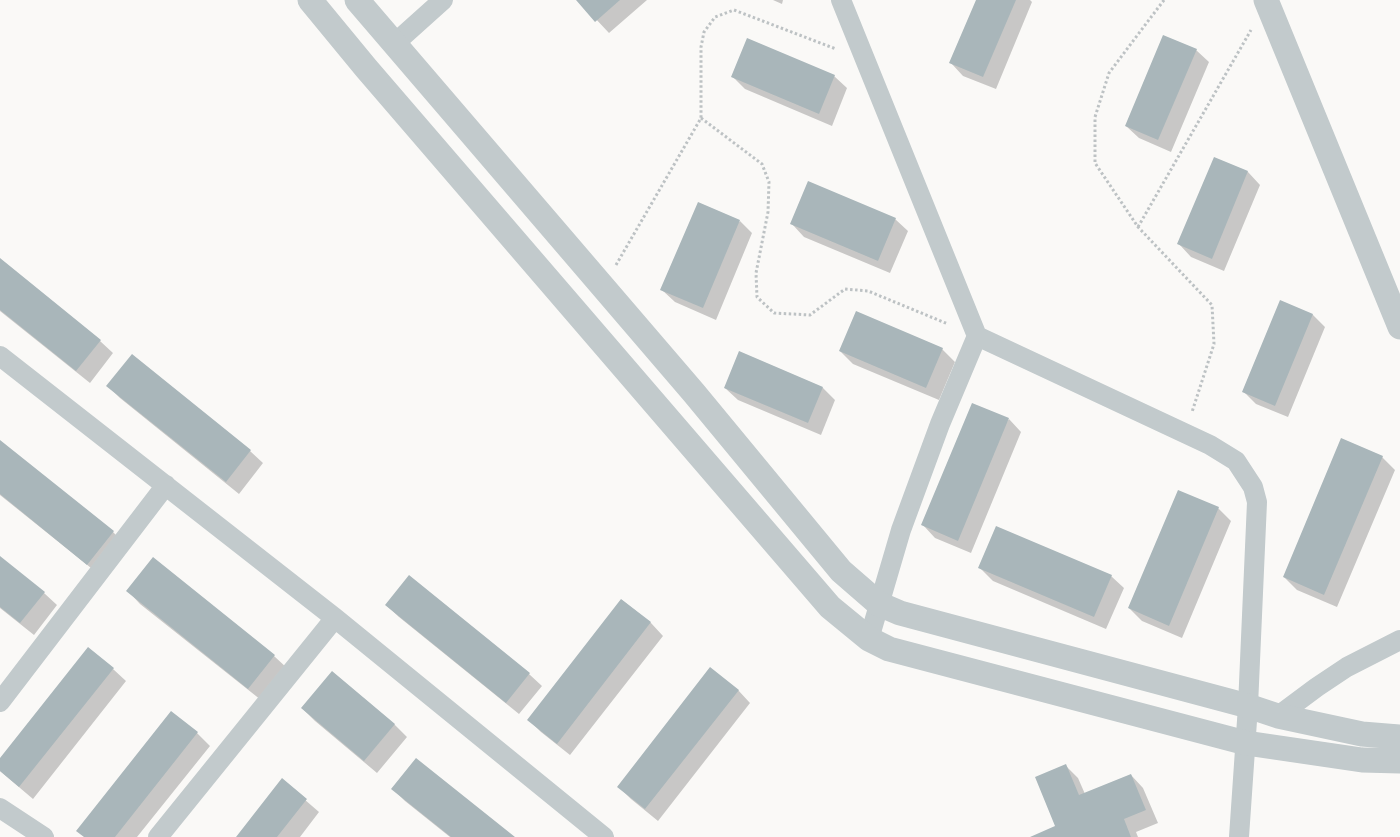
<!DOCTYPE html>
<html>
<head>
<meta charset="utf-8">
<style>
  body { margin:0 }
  canvas { display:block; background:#faf9f7 }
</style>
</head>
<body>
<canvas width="1400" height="837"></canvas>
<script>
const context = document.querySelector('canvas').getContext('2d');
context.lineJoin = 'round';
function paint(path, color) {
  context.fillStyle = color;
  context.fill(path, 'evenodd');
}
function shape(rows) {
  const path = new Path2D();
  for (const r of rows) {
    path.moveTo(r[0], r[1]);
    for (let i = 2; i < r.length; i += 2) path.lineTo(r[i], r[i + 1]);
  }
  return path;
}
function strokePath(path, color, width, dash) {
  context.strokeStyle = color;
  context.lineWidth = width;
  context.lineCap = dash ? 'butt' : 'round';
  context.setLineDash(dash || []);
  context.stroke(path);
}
const shadow = shape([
  [578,0,647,0,609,33],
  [773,0,783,0,782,4],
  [977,0,1030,0,1032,2,996,89,963,76,951,63],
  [1196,50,1209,62,1171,152,1139,138,1126,126],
  [732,76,834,76,847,88,832,126,745,89],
  [1215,159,1248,172,1260,185,1224,271,1191,257,1179,244],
  [895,219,908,231,890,273,804,237,792,224],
  [740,221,752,233,716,320,675,302,662,290],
  [0,260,100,341,113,353,90,383,0,311],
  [1281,301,1313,315,1325,327,1288,417,1256,404,1243,391],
  [942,349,955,362,939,400,853,364,840,351],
  [132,355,250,451,263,463,239,494,120,398,108,386],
  [725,388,823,388,835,400,821,435,738,400],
  [1009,419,1021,432,971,553,935,538,923,525],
  [0,441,113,532,126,545,101,576,0,495],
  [1382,457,1395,470,1337,607,1297,590,1284,577],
  [1218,508,1231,521,1182,638,1142,621,1129,608],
  [0,557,44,593,57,605,34,635,0,608],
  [980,568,1111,576,1124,588,1106,629,993,581],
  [128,591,274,656,287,668,261,700,140,604],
  [622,600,651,623,663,636,570,755,541,732,529,720],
  [386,605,529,674,542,686,519,714,399,617],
  [113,669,126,681,33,799,0,771,0,760],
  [738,690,750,703,658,821,631,799,618,786],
  [302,708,394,724,407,737,377,773,315,721],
  [172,713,197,733,210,746,137,837,84,837],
  [1066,766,1078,778,1085,794,1131,775,1143,788,1158,823,1136,832,1138,837,1033,837,1057,827],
  [282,780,319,812,300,837,237,837],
  [393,789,513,837,450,837,405,801]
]);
const building = shape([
  [576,0,620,0,595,22],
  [976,0,1016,0,983,77,949,63],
  [1163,35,1197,49,1158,140,1125,126],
  [747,38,835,75,819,114,731,77],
  [1214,157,1248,171,1212,259,1177,244],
  [808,181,896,218,878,261,790,224],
  [698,202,740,220,703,308,660,290],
  [0,258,101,340,76,371,0,310],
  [1280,300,1313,314,1275,406,1242,392],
  [856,311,943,348,926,388,839,351],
  [739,351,823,387,808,423,724,388],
  [132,354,251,450,226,482,106,386],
  [972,403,1009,418,958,541,921,525],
  [1341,438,1383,456,1324,595,1283,577],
  [0,440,114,531,87,565,0,494],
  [1178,490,1219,507,1169,626,1128,608],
  [996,526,1112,575,1094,617,978,568],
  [0,556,45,592,20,623,0,607],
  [153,557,275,655,248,689,126,591],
  [409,575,530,673,506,703,385,605],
  [621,599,651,622,557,744,527,720],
  [88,647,114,668,19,787,0,771,0,758],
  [710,667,739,690,645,809,617,787],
  [332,671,395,724,364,761,301,708],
  [171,711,198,732,115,837,84,837,76,831],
  [416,758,515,837,451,837,391,789],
  [1066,764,1079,795,1131,774,1146,810,1124,819,1131,837,1030,837,1055,826,1035,777],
  [282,778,307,799,277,837,236,837]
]);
const path = shape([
  [1164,0,1109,73,1095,117,1095,163,1138,227,1212,305,1214,344,1192,412],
  [701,118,762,164,769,182,768,212,756,273,757,297,774,313,810,315,845,289,868,291,948,324],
  [1138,227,1251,30],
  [616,265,701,118,701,47,704,32,715,17,734,10,836,49]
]);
const minor = shape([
  [841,0,977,336,1210,445,1236,461,1253,487,1257,502,1248,706,1239,837],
  [394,44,443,0],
  [0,356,335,618,604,837],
  [869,639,901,530,940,424,977,336],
  [0,702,166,485],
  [1278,716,1317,687,1347,667,1400,640],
  [0,808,44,837],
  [158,837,335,618]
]);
const tertiary = shape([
  [310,0,366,68,830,607,869,639,889,649,1246,743,1362,760,1400,761],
  [357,0,694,393,841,571,879,604,900,613,1248,706,1278,716,1362,734,1400,737],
  [1266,0,1400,327]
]);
paint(shadow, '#0003');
paint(building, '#a9b6ba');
strokePath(path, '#bdc2c4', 3, [2.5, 2.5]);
strokePath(minor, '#c2cacc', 20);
strokePath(tertiary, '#c2cacc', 25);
</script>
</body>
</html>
